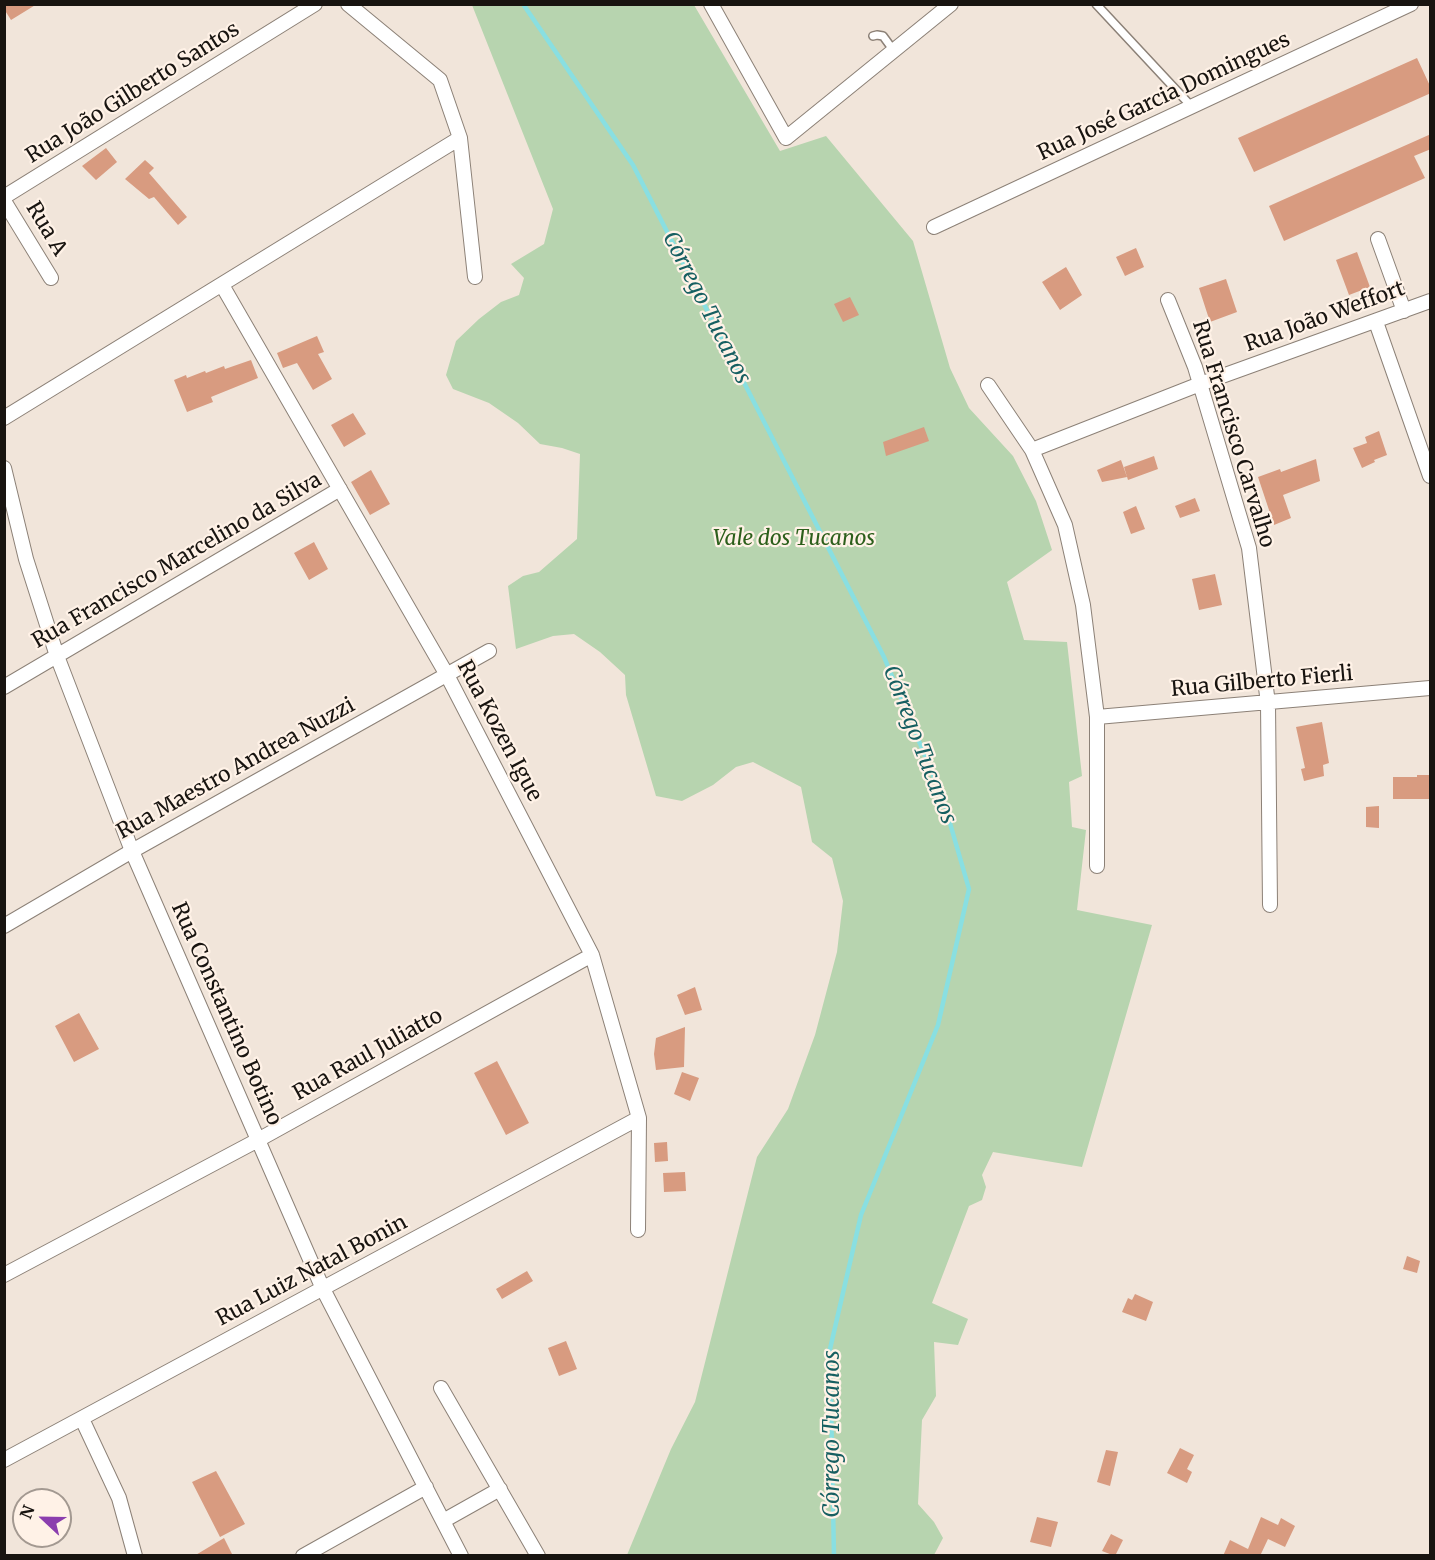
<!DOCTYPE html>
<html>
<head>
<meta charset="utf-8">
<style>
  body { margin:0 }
  #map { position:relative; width:1435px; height:1560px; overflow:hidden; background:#f1e5da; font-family:Merriweather,serif }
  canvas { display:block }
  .frame { position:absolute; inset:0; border:6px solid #181410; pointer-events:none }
  .north { position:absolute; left:12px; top:1488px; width:60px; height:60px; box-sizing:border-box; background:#fff2e7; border:2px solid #a39991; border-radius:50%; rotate:292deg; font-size:16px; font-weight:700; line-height:24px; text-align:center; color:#181410 }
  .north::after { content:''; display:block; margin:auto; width:21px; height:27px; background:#8b3eae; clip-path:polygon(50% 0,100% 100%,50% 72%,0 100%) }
</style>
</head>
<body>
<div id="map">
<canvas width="1435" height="1560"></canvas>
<div class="frame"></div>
<div class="north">N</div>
</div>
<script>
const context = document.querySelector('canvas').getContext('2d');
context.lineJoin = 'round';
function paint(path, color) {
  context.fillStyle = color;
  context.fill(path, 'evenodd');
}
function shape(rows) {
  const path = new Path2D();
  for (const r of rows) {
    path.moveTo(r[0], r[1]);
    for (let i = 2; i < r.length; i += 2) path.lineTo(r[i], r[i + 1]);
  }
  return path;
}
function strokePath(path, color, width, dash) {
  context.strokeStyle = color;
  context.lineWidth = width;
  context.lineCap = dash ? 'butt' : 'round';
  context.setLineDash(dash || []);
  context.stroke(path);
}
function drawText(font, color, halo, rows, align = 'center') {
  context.font = font + ' Merriweather,serif';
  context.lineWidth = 4.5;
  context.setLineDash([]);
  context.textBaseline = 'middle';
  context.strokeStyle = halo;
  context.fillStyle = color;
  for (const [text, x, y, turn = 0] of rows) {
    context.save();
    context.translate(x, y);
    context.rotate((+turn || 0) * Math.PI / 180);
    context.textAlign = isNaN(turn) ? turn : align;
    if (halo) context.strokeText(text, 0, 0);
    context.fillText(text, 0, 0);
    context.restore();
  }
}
const green = shape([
  [472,5,694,5,780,151,826,136,913,241,950,368,969,408,1013,456,1036,501,1052,550,1007,582,1024,640,1067,642,1082,776,1069,782,1072,827,1086,830,1077,910,1152,925,1082,1167,993,1152,982,1175,986,1187,982,1200,969,1206,932,1303,968,1319,958,1345,934,1342,936,1396,922,1420,918,1504,934,1522,943,1538,934,1555,627,1555,671,1449,695,1402,757,1157,788,1109,815,1035,837,952,843,901,832,858,812,842,801,787,753,762,736,767,713,785,682,801,656,796,626,695,625,675,600,652,574,634,553,636,516,649,508,586,523,576,539,572,577,539,580,454,562,448,540,444,518,423,489,403,453,389,446,375,456,341,479,319,501,302,519,295,524,278,511,264,544,244,553,209]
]);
const stream = shape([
  [523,4,633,165,884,657,943,799,969,889,938,1025,861,1215,830,1349,834,1556]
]);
const building = shape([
  [4,4,37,4,11,20,4,9],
  [1417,58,1431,88,1431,93,1254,172,1238,138],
  [1431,134,1431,149,1414,156,1425,178,1284,241,1269,206],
  [106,148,117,162,96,180,82,166],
  [145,160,154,168,149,173,187,217,178,225,154,197,149,199,125,179],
  [1136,248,1144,267,1125,276,1116,257],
  [1357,252,1370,287,1349,295,1336,260],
  [1066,267,1082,295,1060,310,1042,282],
  [1226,279,1237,312,1210,322,1199,288],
  [850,297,859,315,843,322,834,304],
  [317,336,324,352,318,354,332,379,313,390,297,363,283,368,277,353],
  [251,360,258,378,211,397,213,402,187,412,174,380,186,375,187,378,205,371,206,373,224,366,225,369],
  [353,413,366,434,344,447,331,425],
  [924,427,929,441,886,456,883,442],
  [1379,431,1387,455,1374,460,1375,462,1362,468,1353,448,1367,443,1365,437],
  [1154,456,1158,469,1128,480,1124,467],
  [1316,459,1320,481,1283,495,1291,518,1274,525,1258,477,1280,469,1281,472],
  [1121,460,1127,477,1102,482,1097,470],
  [371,470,390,504,370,515,351,482],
  [1195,498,1200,511,1180,518,1175,506],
  [1136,506,1145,529,1131,534,1123,512],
  [314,542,328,569,309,580,294,553],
  [1215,574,1222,605,1199,610,1192,579],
  [1322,722,1329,763,1323,765,1324,776,1304,781,1301,769,1305,768,1296,727],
  [1417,775,1431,775,1431,799,1393,799,1393,777,1417,777],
  [1379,806,1379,828,1366,827,1366,807],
  [695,987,702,1010,685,1015,677,995],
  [79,1013,99,1049,74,1062,55,1026],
  [685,1027,684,1067,656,1070,654,1054,656,1038],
  [497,1061,529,1123,506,1135,474,1073],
  [682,1072,699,1078,690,1101,674,1094],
  [667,1142,668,1161,655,1162,654,1143],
  [685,1172,686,1191,664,1192,663,1173],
  [1407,1256,1420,1261,1417,1273,1403,1269],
  [527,1271,533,1281,502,1299,496,1289],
  [1135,1294,1153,1302,1146,1321,1122,1312,1128,1298,1132,1300],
  [566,1341,577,1369,559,1376,548,1348],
  [1180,1448,1194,1455,1187,1469,1192,1472,1187,1483,1167,1473],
  [1106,1450,1118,1452,1110,1486,1097,1482],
  [216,1471,245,1524,220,1537,192,1482],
  [1037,1517,1058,1522,1051,1547,1030,1542],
  [1261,1517,1278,1525,1281,1518,1295,1526,1285,1547,1268,1539,1260,1556,1223,1556,1230,1540,1248,1549],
  [1111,1534,1123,1540,1115,1556,1102,1551],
  [224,1538,233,1556,194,1556]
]);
const lane = shape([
  [1096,4,1192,107],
  [873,36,877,35,883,36,894,51]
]);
const street = shape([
  [348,4,440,80,460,138,475,277],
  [711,4,786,138,951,4],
  [4,197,315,4],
  [4,201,51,278],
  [934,227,1411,4],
  [1378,239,1404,311],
  [222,285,447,675,592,955,639,1118,638,1230],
  [1168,300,1195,367,1249,548,1268,704,1270,905],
  [1376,322,1430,476],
  [988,385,1032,450,1065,525,1083,605,1097,717,1097,866],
  [4,418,460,138],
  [1032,450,1200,384,1430,301],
  [4,468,26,559,57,656,132,851,323,1289,461,1556],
  [4,687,340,489],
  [1097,717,1430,688],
  [4,926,132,851,489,651],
  [4,1275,258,1140,592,955],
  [441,1388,538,1556],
  [82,1419,119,1498,135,1556],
  [4,1460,639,1118],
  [443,1521,500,1489],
  [303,1556,426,1487]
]);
const streetNames = [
  ["Rua João Gilberto Santos",133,93,-32],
  ["Rua José Garcia Domingues",1164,97,-25],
  ["Rua A",46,229,59],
  ["Rua João Weffort",1325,317,-20],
  ["Rua Francisco Carvalho",1233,434,73],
  ["Rua Francisco Marcelino da Silva",177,561,-30],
  ["Rua Gilberto Fierli",1262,682,-5],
  ["Rua Kozen Igue",499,731,62],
  ["Rua Maestro Andrea Nuzzi",236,769,-29],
  ["Rua Constantino Botino",226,1014,66],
  ["Rua Raul Juliatto",368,1055,-29],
  ["Rua Luiz Natal Bonin",312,1271,-28]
];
const parkNames = [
  ["Vale dos Tucanos",794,539]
];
const waterNames = [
  ["Córrego Tucanos",706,308,63],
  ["Córrego Tucanos",919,745,69],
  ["Córrego Tucanos",833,1434,-90]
];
paint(green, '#b7d4af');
strokePath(stream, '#89dfe1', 4.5);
paint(building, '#d89b80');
strokePath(lane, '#8c8177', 10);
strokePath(street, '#8c8177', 16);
strokePath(lane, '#fff', 7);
strokePath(street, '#fff', 14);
drawText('21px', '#181410', '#fff2e7', streetNames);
drawText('italic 21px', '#2c5f1b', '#fff2e7', parkNames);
drawText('italic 22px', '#165f61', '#fff2e7', waterNames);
</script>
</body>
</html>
